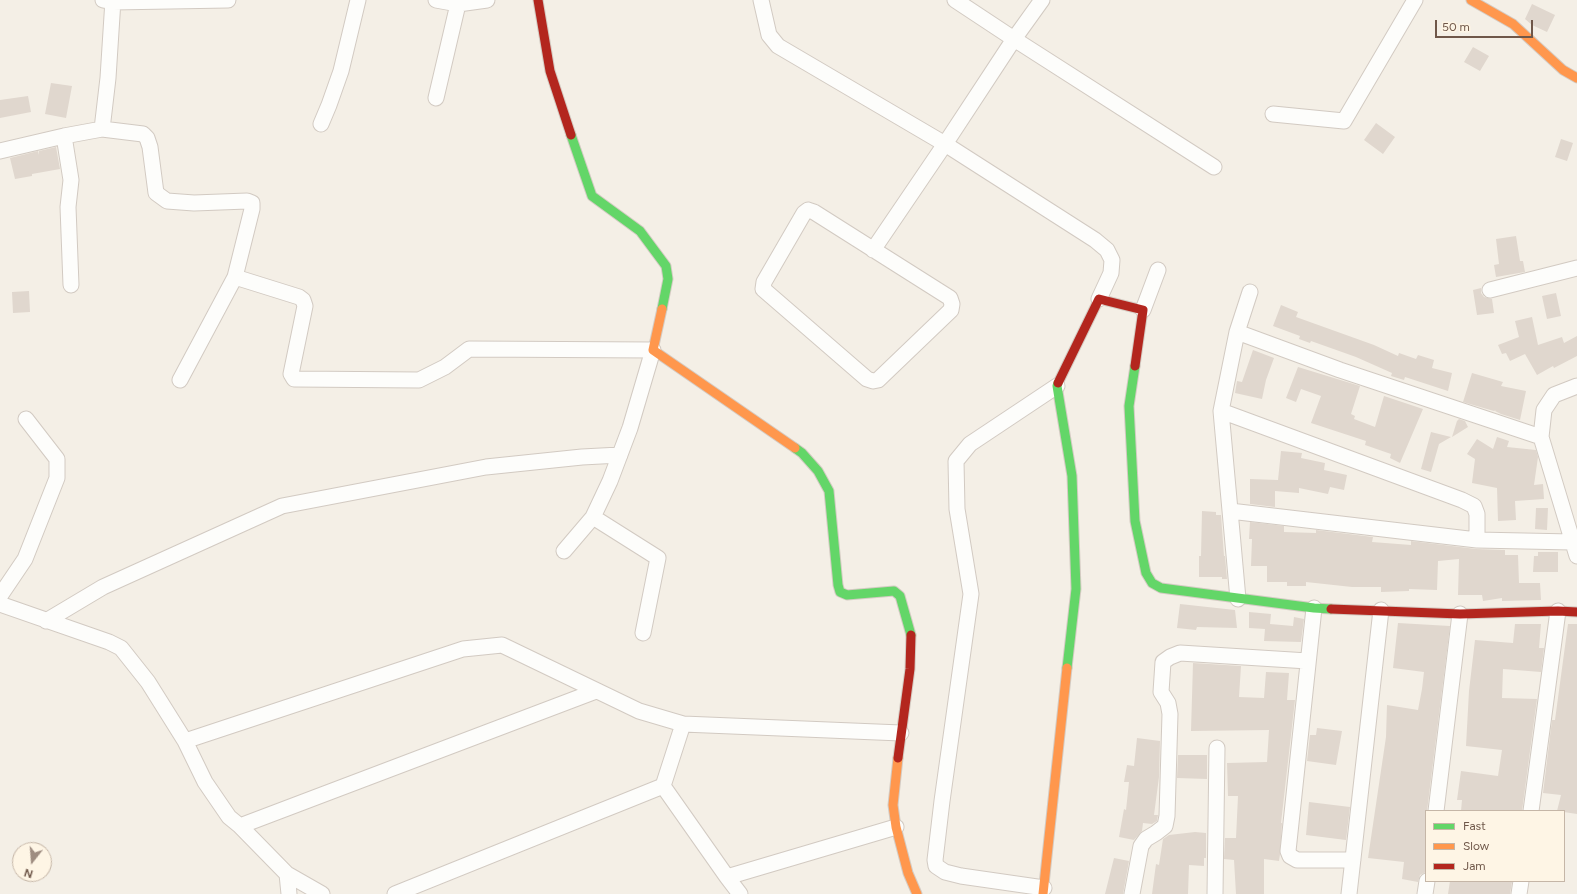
<!DOCTYPE html>
<html>
<head>
<meta charset="utf-8">
<style>
  body { margin:0 }
  #map { position:relative; width:1577px; height:894px; overflow:hidden; background:#f4efe6; font-family:Figtree,sans-serif }
  canvas { display:block }
  .legend { position:absolute; left:1425px; top:810px; width:140px; height:72px; box-sizing:border-box; background:#fef5e5; border:1px solid #c5b6a7; margin:0; padding:5px 7px; list-style:none; font-size:12px; color:#6f5749 }
  .legend li { display:flex; align-items:center; gap:8px; height:20px }
  .legend b { width:20px; border:1px solid #c5b6a7 }
  .north { position:absolute; left:12px; top:842px; width:40px; height:40px; box-sizing:border-box; background:#fef5e5; border:1px solid #c5b6a7; border-radius:50%; rotate:197deg; font-size:11px; font-weight:700; line-height:16px; text-align:center; color:#6f5749 }
  .north::after { content:''; display:block; margin:auto; width:14px; height:18px; background:#9e8c80; clip-path:polygon(50% 0,100% 100%,50% 72%,0 100%) }
  .scale { position:absolute; left:1435px; top:20px; width:98px; height:18px; box-sizing:border-box; border:2px solid #6f5749; border-top:0; padding-left:5px; font-size:12px; line-height:14px; white-space:nowrap; color:#6f5749; -webkit-text-stroke:3px #fef5e5; paint-order:stroke }
</style>
</head>
<body>
<div id="map">
<canvas width="1577" height="894"></canvas>
<ul class="legend">
<li><b style="height:5px;background:#63d668"></b>Fast</li>
<li><b style="height:5px;background:#ff974d"></b>Slow</li>
<li><b style="height:5px;background:#b3261e"></b>Jam</li>
</ul>
<div class="north">N</div>
<div class="scale">50 m</div>
</div>
<script>
const context = document.querySelector('canvas').getContext('2d');
context.lineJoin = 'round';
function paint(path, color) {
  context.fillStyle = color;
  context.fill(path, 'evenodd');
}
function shape(rows) {
  const path = new Path2D();
  for (const r of rows) {
    path.moveTo(r[0], r[1]);
    for (let i = 2; i < r.length; i += 2) path.lineTo(r[i], r[i + 1]);
  }
  return path;
}
function strokePath(path, color, width, dash) {
  context.strokeStyle = color;
  context.lineWidth = width;
  context.lineCap = dash ? 'butt' : 'round';
  context.setLineDash(dash || []);
  context.stroke(path);
}
const building = shape([
  [1532,4,1555,15,1547,32,1532,25,1525,19],
  [1473,47,1489,56,1480,71,1464,62],
  [51,83,72,86,66,118,45,114],
  [28,96,31,112,0,118,0,100],
  [1376,123,1395,137,1383,154,1364,140],
  [1561,139,1573,143,1567,161,1555,157],
  [56,147,60,169,32,174,32,176,15,179,10,158,38,151,38,155,39,151],
  [1516,236,1520,261,1523,261,1525,272,1496,277,1494,265,1499,264,1496,239],
  [1481,288,1481,293,1484,297,1492,299,1494,313,1477,315,1473,290],
  [29,291,30,312,13,313,12,292],
  [1556,293,1561,316,1547,319,1542,296],
  [1281,305,1298,312,1296,317,1374,345,1398,356,1399,353,1416,359,1418,355,1434,360,1432,368,1452,373,1448,391,1405,377,1404,380,1391,376,1392,373,1356,357,1311,341,1310,343,1299,339,1300,336,1273,326],
  [1532,317,1538,345,1562,337,1564,343,1577,336,1577,356,1554,368,1553,366,1537,375,1525,354,1510,361,1506,353,1502,354,1498,345,1519,337,1515,321],
  [1253,350,1274,358,1266,380,1262,399,1235,393,1237,381,1242,382],
  [1298,367,1360,386,1351,414,1355,416,1354,419,1375,427,1384,396,1423,409,1400,463,1390,458,1391,454,1365,445,1366,441,1311,423,1321,396,1301,389,1296,402,1286,398],
  [1472,373,1503,382,1501,386,1526,391,1520,420,1501,414,1495,411,1496,410,1494,411,1487,409,1463,402],
  [1459,419,1465,421,1468,427,1452,437,1457,421],
  [1431,432,1451,437,1439,444,1431,472,1421,469],
  [1497,437,1509,441,1507,447,1536,450,1538,457,1534,485,1543,484,1544,499,1515,501,1516,520,1498,521,1497,488,1472,483,1475,459,1467,454,1477,439,1493,449],
  [1281,451,1302,453,1301,458,1325,463,1324,470,1347,475,1344,490,1330,487,1328,494,1299,488,1299,493,1275,491,1275,507,1250,504,1250,479,1278,480],
  [1536,508,1548,508,1547,530,1535,529],
  [1202,511,1216,512,1216,515,1221,515,1224,556,1225,556,1227,579,1222,579,1222,577,1199,577,1199,556,1201,556],
  [1250,522,1284,526,1284,532,1316,533,1316,530,1373,537,1372,542,1411,545,1411,541,1476,549,1505,550,1505,555,1518,555,1519,583,1540,583,1541,600,1502,601,1502,598,1483,601,1482,595,1458,595,1459,559,1438,561,1437,590,1409,589,1409,591,1381,592,1381,587,1352,587,1306,582,1306,586,1287,586,1287,582,1267,582,1267,566,1251,566,1252,539,1249,539],
  [1538,552,1558,552,1558,572,1533,572,1534,556,1538,556],
  [1180,604,1235,610,1237,628,1197,627,1196,630,1177,628],
  [1249,612,1271,614,1270,624,1293,626,1294,617,1304,619,1301,642,1264,641,1265,629,1249,628],
  [1398,623,1450,626,1427,811,1426,811,1426,872,1420,875,1418,882,1402,879,1404,862,1368,858,1386,737,1387,705,1418,710,1422,689,1424,672,1393,668],
  [1515,624,1541,624,1539,648,1544,648,1541,672,1503,669,1502,698,1537,699,1522,811,1461,811,1462,800,1457,800,1461,771,1498,776,1502,750,1466,746,1469,691,1475,640,1513,643],
  [1568,624,1577,624,1577,814,1557,811,1561,795,1543,793,1552,720,1555,720],
  [1193,663,1241,666,1239,697,1264,698,1266,672,1289,673,1287,700,1295,700,1281,823,1282,823,1280,854,1279,861,1264,859,1264,894,1236,894,1234,860,1224,859,1225,838,1236,838,1238,796,1228,796,1227,763,1267,762,1269,730,1191,731],
  [1317,728,1342,731,1336,765,1307,761,1310,735,1316,735],
  [1137,738,1160,741,1159,777,1154,815,1158,815,1157,821,1152,824,1143,823,1142,831,1134,840,1119,837,1124,809,1126,810,1129,782,1124,782,1127,765,1134,766],
  [1178,755,1207,755,1207,779,1177,778],
  [1309,802,1350,807,1346,840,1306,835],
  [1195,832,1206,833,1206,858,1204,858,1204,866,1189,865,1188,894,1152,894,1156,864,1159,865,1163,839,1169,835],
  [1114,858,1129,861,1123,894,1105,894],
  [1450,881,1503,881,1512,882,1510,894,1448,894]
]);
const street = shape([
  [103,0,113,2,228,0],
  [436,0,458,4,487,0],
  [761,0,769,35,778,46,945,144,1095,240,1107,250,1112,260,1111,273,1099,299],
  [955,0,1014,39,1214,167],
  [436,98,458,4],
  [1273,114,1344,121,1415,0],
  [321,124,329,105,341,71,358,0],
  [102,129,143,134,147,138,150,147,156,193,167,201,194,203,247,201,252,203,252,209,235,277,299,297,303,300,305,306,291,374,294,379,419,380,445,367,469,349,653,350,630,428,610,481,593,517,564,551],
  [64,136,71,180,68,207,71,285],
  [0,151,64,136,102,129,108,78,113,0],
  [808,210,814,212,950,298,952,304,951,310,878,380,873,381,867,379,763,289,764,282,804,213,808,210],
  [873,250,945,144,1014,39,1042,0],
  [1490,290,1577,268],
  [1143,310,1158,270],
  [1237,332,1250,292],
  [180,380,235,277],
  [1577,386,1554,395,1544,410,1541,437,1577,556],
  [1221,411,1462,500,1474,506,1477,514,1477,540],
  [1230,511,1477,540,1572,542],
  [593,517,658,558,643,633],
  [0,596,25,559,57,478,57,459,26,419],
  [1238,599,1221,411,1237,332,1340,370,1541,437],
  [0,604,109,642,121,648,148,682,185,741,205,782,229,817,240,826,287,874,322,894],
  [1314,608,1288,851,1290,856,1297,860,1353,860],
  [46,621,103,587,282,506,486,467,582,457,620,455],
  [185,741,463,649,502,645,639,711,683,724,901,733],
  [663,786,683,724],
  [1436,811,1460,614],
  [1531,811,1558,611],
  [240,826,596,691],
  [287,874,289,894],
  [727,877,740,894],
  [1044,888,961,876,945,872,936,866,935,860,942,801,971,594,957,509,956,461,970,444,1057,386],
  [395,894,663,786,727,877,896,827],
  [1132,894,1141,846,1146,839,1156,833,1165,826,1167,816,1170,714,1168,703,1161,692,1163,662,1170,657,1180,653,1308,661],
  [1215,894,1217,748],
  [1349,894,1381,610],
  [1425,894,1427,881],
  [1519,894,1521,881]
]);
const fast = shape([
  [571,135,592,196,640,231,666,266,668,279,662,309],
  [1135,366,1129,406,1135,521,1146,573,1152,583,1161,588,1314,608,1331,609],
  [1058,383,1057,386,1072,476,1076,589,1067,668],
  [795,448,802,453,818,471,829,491,838,585,840,592,847,595,894,591,900,596,911,635]
]);
const slow = shape([
  [1471,0,1513,24,1563,70,1577,78],
  [662,309,653,350,795,448],
  [898,758,893,805,896,827,908,873,917,894],
  [1043,894,1067,668]
]);
const jam = shape([
  [538,0,550,71,571,135],
  [1058,383,1099,299,1143,310,1135,366],
  [1331,609,1460,614,1558,611,1577,612],
  [898,758,910,669,911,635]
]);
paint(building, '#e0d7ce');
strokePath(street, '#d2cac2', 17);
strokePath(fast, '#d4cbc3', 11);
strokePath(slow, '#d4cbc3', 11);
strokePath(jam, '#d4cbc3', 11);
strokePath(street, '#fdfdfb', 15);
strokePath(fast, '#63d668', 9);
strokePath(slow, '#ff974d', 9);
strokePath(jam, '#b3261e', 9);
</script>
</body>
</html>
